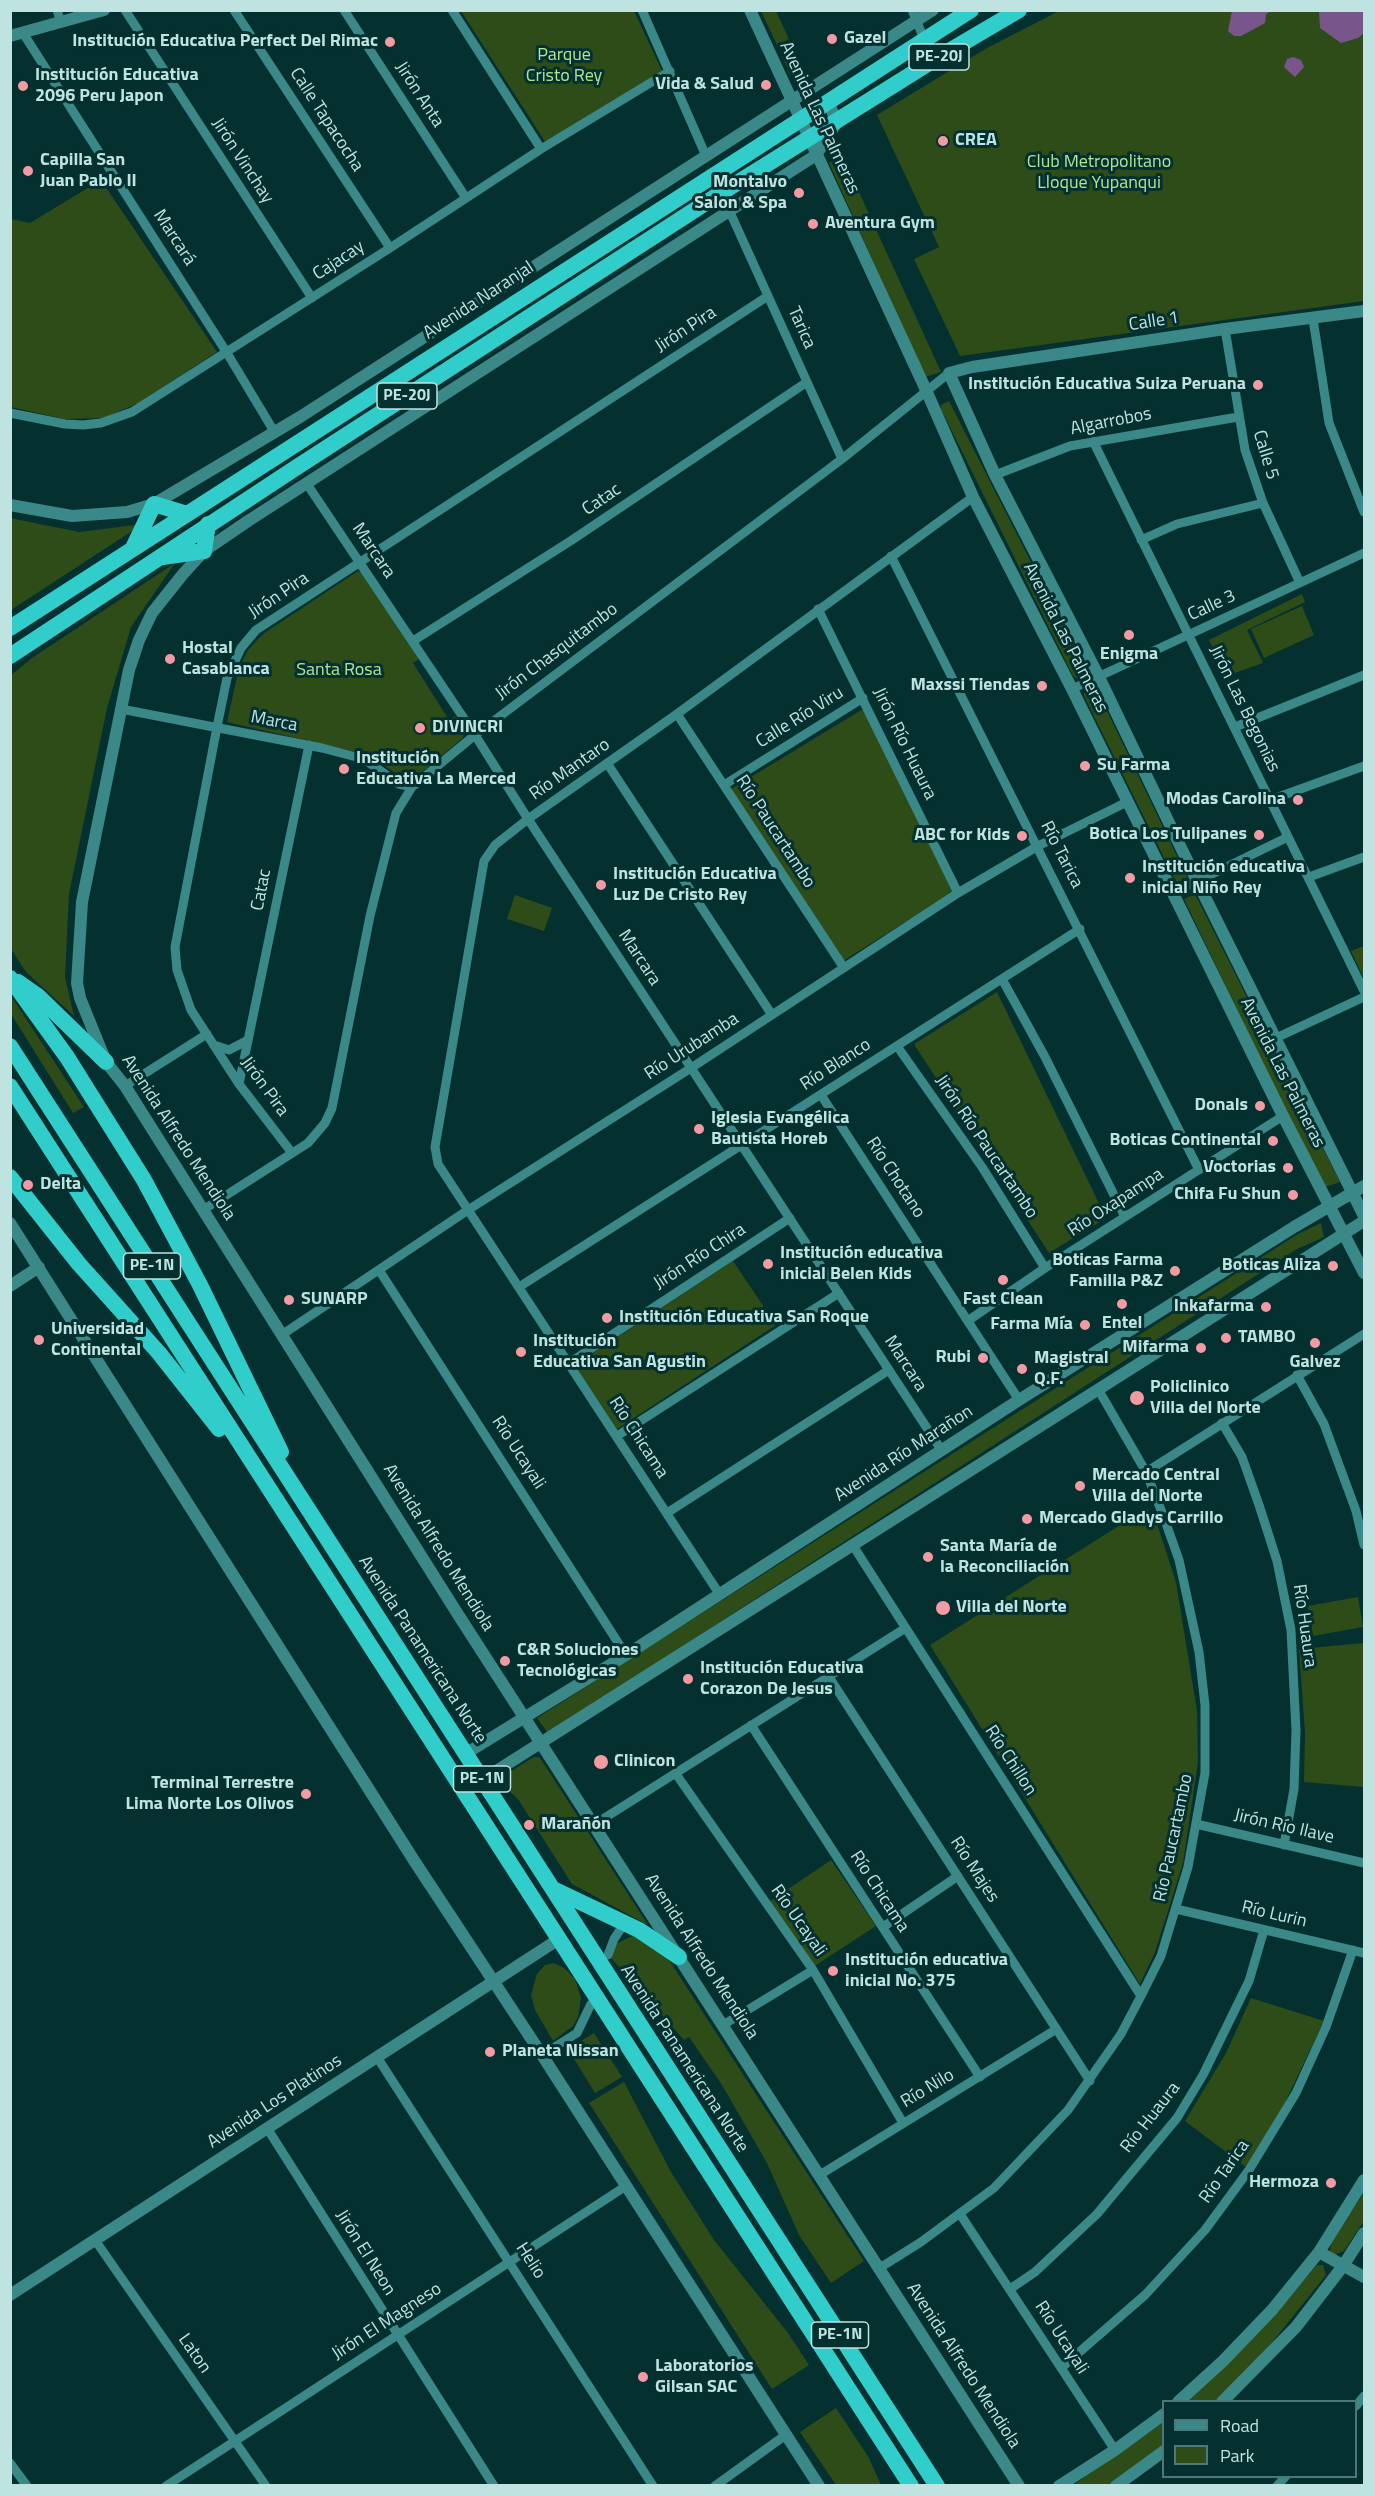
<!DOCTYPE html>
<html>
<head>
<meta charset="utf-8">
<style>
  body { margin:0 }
  #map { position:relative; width:1375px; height:2496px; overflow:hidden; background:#043130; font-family:"Titillium Web",sans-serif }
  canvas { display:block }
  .frame { position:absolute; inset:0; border:12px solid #bee3e1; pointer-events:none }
  .legend { position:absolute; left:1162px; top:2400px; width:195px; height:78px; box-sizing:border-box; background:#043130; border:2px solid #4e7877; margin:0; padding:8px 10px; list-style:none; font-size:18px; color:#bee3e1 }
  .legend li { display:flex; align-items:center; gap:12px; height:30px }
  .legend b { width:30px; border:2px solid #4e7877 }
</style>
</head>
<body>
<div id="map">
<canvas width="1375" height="2496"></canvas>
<div class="frame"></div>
<ul class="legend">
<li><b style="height:8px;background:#3a8887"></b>Road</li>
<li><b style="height:16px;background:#2e4c18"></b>Park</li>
</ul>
</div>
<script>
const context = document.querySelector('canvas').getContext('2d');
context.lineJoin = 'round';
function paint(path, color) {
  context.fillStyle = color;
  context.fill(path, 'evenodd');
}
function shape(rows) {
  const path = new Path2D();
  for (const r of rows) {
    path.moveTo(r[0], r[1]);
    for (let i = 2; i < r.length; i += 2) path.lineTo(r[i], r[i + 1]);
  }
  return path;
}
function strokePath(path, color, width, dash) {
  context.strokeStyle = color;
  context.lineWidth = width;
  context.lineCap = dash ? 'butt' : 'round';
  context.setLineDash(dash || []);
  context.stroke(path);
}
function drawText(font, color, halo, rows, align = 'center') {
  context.font = font + ' "Titillium Web",sans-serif';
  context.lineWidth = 6;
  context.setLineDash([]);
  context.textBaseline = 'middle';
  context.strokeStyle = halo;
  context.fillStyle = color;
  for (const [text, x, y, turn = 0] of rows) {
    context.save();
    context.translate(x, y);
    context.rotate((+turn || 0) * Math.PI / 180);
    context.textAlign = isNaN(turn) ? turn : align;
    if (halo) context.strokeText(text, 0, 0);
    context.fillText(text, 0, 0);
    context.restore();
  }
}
const green = shape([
  [461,11,634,11,662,71,546,143],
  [761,11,776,11,789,39,777,45],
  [1059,11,1364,11,1364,301,960,356,914,259,939,247,877,115,987,48],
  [794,50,803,69,790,75,782,56],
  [841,156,843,157,941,372,925,377,829,163],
  [101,180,217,352,138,403,104,418,64,419,11,407,11,219,30,223],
  [949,401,1089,676,1081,681,1073,676,941,409,941,405],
  [10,518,79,532,143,524,11,610],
  [175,563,131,627,107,708,69,894,65,977,74,1016,26,972,11,949,10,676,32,658],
  [358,571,362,573,419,659,413,663,449,720,455,716,464,730,463,738,415,778,406,781,374,758,361,753,227,722,239,668,248,650,263,634],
  [1302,594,1305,602,1247,630,1263,663,1226,676,1209,640],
  [1302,606,1314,635,1264,658,1251,629],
  [1095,686,1187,877,1188,881,1181,885,1176,882,1084,696,1084,692],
  [863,709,953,892,843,961,731,789],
  [1195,894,1340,1182,1322,1188,1184,899],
  [515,895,552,908,544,931,507,919],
  [1364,946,1364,979,1351,951],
  [997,992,1106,1218,1049,1253,914,1044],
  [11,996,84,1107,73,1113,11,1014],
  [1321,1223,1324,1237,1297,1249,548,1733,537,1718,1298,1234],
  [733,1261,776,1325,617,1429,575,1365],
  [1147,1508,1157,1524,1176,1582,1197,1711,1198,1762,1183,1863,1155,1952,1140,1984,930,1645],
  [1358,1597,1363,1627,1313,1636,1308,1606],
  [1364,1643,1364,1787,1304,1782,1305,1733,1299,1649],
  [534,1757,539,1757,544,1764,648,1925,572,1884,518,1799,506,1788,503,1782,505,1775],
  [831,1860,876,1926,813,1967,769,1902],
  [632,1936,636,1936,669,1960,864,2261,831,2283,799,2235,767,2163,722,2085,689,2037,684,2040,611,1958,616,1944],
  [554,1963,564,1968,575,1979,581,1998,578,2017,573,2026,553,2041,535,2010,531,1995,537,1974,545,1965],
  [1251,1998,1324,2021,1279,2115,1246,2167,1185,2121,1226,2053],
  [594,2033,622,2077,595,2093,568,2049],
  [624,2082,671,2172,714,2240,788,2333,809,2365,772,2389,589,2103],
  [1364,2193,1364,2221,1344,2251,1334,2255,1330,2252,1331,2242],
  [1317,2265,1323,2265,1326,2275,1254,2365,1215,2401,1186,2402,1261,2330],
  [836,2408,869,2458,881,2485,836,2485,800,2432],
  [1163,2420,1163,2445,1143,2462,1109,2485,1072,2486]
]);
const water = shape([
  [1232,11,1232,10,1271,11,1266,14,1265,23,1241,36,1234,36,1228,31],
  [1319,11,1364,11,1364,33,1358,38,1341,43,1320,28],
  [1293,57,1301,60,1304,67,1295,77,1284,67,1287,59]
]);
const street = shape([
  [57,10,61,23],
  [125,10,312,298],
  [234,10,390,248],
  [344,10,466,198],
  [452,10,541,149],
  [642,10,706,156],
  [912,10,924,39],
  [23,33,227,353,275,433],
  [729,210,842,459],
  [1313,319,1329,423,1364,512],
  [1225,329,1245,450,1263,503,1300,583],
  [10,413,65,424,83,425,101,423,132,412,390,248,541,149,670,71],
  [1093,441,1364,991],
  [995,475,1070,446,1238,417],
  [307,484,475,735,528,819,942,1451],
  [1141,540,1177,524,1263,503],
  [891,556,1199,1170],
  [818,609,958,893],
  [413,641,572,540,807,382],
  [1072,689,1364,553],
  [121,709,322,748,364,759,399,784,412,787],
  [677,714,844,968],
  [1235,727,1364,675],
  [607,763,772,1015],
  [724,785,863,698],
  [1270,800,1364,766],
  [1309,877,1364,857],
  [1173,893,1288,837],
  [1002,979,1045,1057,1125,1217],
  [1276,1038,1364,997],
  [214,1045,229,1050,248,1040],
  [897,1046,982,1167,1045,1268],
  [239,1084,309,745],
  [125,1086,207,1034],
  [821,1095,1019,1400],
  [292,1153,239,1084,191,1010,177,970,175,947,217,727,227,678,241,648,256,630,768,296],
  [203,1210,308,1143,325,1123,332,1108,370,916,396,813,412,787,475,735,842,459,949,373],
  [379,1270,626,1655],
  [519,1287,1080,929],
  [969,1320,1045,1268,1283,1116],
  [283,1334,468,1210,691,1068,958,893,1038,846,1127,802],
  [569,1363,790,1218],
  [1297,1375,1324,1424,1356,1511,1364,1545],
  [1222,1423,1242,1457,1259,1505,1277,1561,1291,1630,1296,1730,1294,1789,1284,1845],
  [617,1436,839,1293],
  [1146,1472,1364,1334],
  [667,1513,889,1370],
  [852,1544,1141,1996],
  [720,1595,438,1164,435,1147,484,861,495,845,528,819,677,714,973,497],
  [829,1677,1090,2081],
  [751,1725,980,2077],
  [676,1774,813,1970,903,2123],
  [595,1824,904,1629],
  [1196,1824,1364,1863],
  [1176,1909,1364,1953],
  [883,1927,958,1876],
  [608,1955,614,1939,624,1924],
  [723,2025,813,1970],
  [542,2055,577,2033,591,2004],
  [377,2057,653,2486],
  [267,2128,494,2486],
  [818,2176,1055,2030],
  [960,2214,1115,2450],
  [95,2240,266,2486],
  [878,2269,921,2242,994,2188,1068,2110,1121,2034,1141,1996,1161,1956,1188,1867,1205,1773,1205,1705,1199,1652,1179,1560,1163,1515,1146,1472,1098,1389],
  [1010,2289,1035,2272,1097,2214,1177,2118,1203,2075,1249,1981,1264,1930],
  [1061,2368,1145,2295,1205,2230,1249,2170,1296,2093,1326,2027,1353,1950],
  [1356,2406,1364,2396],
  [10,2463,27,2486],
  [166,2486,626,2186],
  [715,2486,787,2434],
  [1277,2486,1286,2476]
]);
const secondary = shape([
  [750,10,926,390,973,497,1072,689,1283,1116,1364,1273],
  [10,36,104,10],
  [828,102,837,122,816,155,248,521,204,551,183,574,152,613,139,640,129,670,82,902,77,983,80,998,106,1062,125,1086,459,1616,1019,2486],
  [1364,311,1225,329,972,367,949,373,995,475,1099,677,1197,881,1364,1216],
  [10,505,72,516,127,512,154,504,300,417,933,10],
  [10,1223,415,1862,542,2055,819,2486],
  [10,1286,39,1267],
  [465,1754,626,1655,1019,1400,1294,1227,1364,1186],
  [482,1780,1364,1221],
  [1319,2252,1364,2277],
  [10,2295,559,1939],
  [1178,2402,1223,2361,1272,2310,1319,2252,1364,2180],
  [1222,2402,1296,2327,1343,2266,1364,2233],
  [1059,2486,1115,2450,1164,2414],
  [1116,2486,1164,2451]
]);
const highway = shape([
  [133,548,154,504,187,514],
  [163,557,204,551,208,524],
  [10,628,971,10],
  [10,656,297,467,721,193,934,60,1019,10],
  [10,978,67,1057,144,1180,200,1285,281,1452],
  [18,982,38,996,106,1062],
  [10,1046,937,2486],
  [10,1086,911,2486],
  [10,1177,79,1264,159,1353,219,1429],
  [553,1889,639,1930,679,1957]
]);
const markers = [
  [832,39,6,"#f49aa3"],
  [390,42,6,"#f49aa3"],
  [766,85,6,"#f49aa3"],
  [23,86,6,"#f49aa3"],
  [943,141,6,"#f49aa3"],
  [28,171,6,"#f49aa3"],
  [799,193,6,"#f49aa3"],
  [813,224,6,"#f49aa3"],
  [1258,385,6,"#f49aa3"],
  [1129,635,6,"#f49aa3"],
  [170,659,6,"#f49aa3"],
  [1042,686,6,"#f49aa3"],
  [420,728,6,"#f49aa3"],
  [1085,766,6,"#f49aa3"],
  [344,769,6,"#f49aa3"],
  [1298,800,6,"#f49aa3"],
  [1259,835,6,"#f49aa3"],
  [1022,836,6,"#f49aa3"],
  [1130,878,6,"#f49aa3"],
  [601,885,6,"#f49aa3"],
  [1260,1106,6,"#f49aa3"],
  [699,1129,6,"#f49aa3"],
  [1273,1141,6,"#f49aa3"],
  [1288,1168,6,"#f49aa3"],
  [28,1185,6,"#f49aa3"],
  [1293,1195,6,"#f49aa3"],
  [768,1264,6,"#f49aa3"],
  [1333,1266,6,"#f49aa3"],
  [1175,1271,6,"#f49aa3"],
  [1003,1280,6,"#f49aa3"],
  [289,1300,6,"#f49aa3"],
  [1122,1304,6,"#f49aa3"],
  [1266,1307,6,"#f49aa3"],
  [607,1318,6,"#f49aa3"],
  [1085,1325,6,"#f49aa3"],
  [1226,1338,6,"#f49aa3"],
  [39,1340,6,"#f49aa3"],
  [1315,1343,6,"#f49aa3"],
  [1201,1348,6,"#f49aa3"],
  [521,1352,6,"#f49aa3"],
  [983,1358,6,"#f49aa3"],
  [1022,1369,6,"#f49aa3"],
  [1137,1398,8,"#f49aa3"],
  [1080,1486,6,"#f49aa3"],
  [1027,1519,6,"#f49aa3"],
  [928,1557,6,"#f49aa3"],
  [943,1608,8,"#f49aa3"],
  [505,1661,6,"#f49aa3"],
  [688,1679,6,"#f49aa3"],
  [601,1762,8,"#f49aa3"],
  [306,1794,6,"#f49aa3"],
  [529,1825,6,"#f49aa3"],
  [833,1971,6,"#f49aa3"],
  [490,2052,6,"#f49aa3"],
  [1331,2183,6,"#f49aa3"],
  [643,2377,6,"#f49aa3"]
];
const shields = [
  [939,57,60],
  [407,396,60],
  [152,1266,57],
  [482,1779,57],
  [840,2335,57]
];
const shieldNames = [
  ["PE-20J",939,57],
  ["PE-20J",407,396],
  ["PE-1N",152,1266],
  ["PE-1N",482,1779],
  ["PE-1N",840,2335]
];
const poiNames = [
  ["Gazel",844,39],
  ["Institución Educativa Perfect Del Rimac",378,42,"right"],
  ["Institución Educativa",35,76],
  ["2096 Peru Japon",35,97],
  ["Vida & Salud",754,85,"right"],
  ["CREA",955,141],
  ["Capilla San",40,161],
  ["Juan Pablo II",40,182],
  ["Montalvo",787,183,"right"],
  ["Salon & Spa",787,204,"right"],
  ["Aventura Gym",825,224],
  ["Institución Educativa Suiza Peruana",1246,385,"right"],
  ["Hostal",182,649],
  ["Casablanca",182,670],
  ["Enigma",1129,655,"center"],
  ["Maxssi Tiendas",1030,686,"right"],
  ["DIVINCRI",432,728],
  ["Institución",356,759],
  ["Educativa La Merced",356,780],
  ["Su Farma",1097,766],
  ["Modas Carolina",1286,800,"right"],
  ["Botica Los Tulipanes",1247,835,"right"],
  ["ABC for Kids",1010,836,"right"],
  ["Institución educativa",1142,868],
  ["inicial Niño Rey",1142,889],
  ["Institución Educativa",613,875],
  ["Luz De Cristo Rey",613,896],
  ["Donals",1248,1106,"right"],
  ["Iglesia Evangélica",711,1119],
  ["Bautista Horeb",711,1140],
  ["Boticas Continental",1261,1141,"right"],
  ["Voctorias",1276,1168,"right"],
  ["Delta",40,1185],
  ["Chifa Fu Shun",1281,1195,"right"],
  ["Institución educativa",780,1254],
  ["inicial Belen Kids",780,1275],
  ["Boticas Farma",1163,1261,"right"],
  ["Familla P&Z",1163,1282,"right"],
  ["Boticas Aliza",1321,1266,"right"],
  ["SUNARP",301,1300],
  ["Fast Clean",1003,1300,"center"],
  ["Inkafarma",1254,1307,"right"],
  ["Institución Educativa San Roque",619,1318],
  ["Entel",1122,1324,"center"],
  ["Farma Mía",1073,1325,"right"],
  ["Universidad",51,1330],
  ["Continental",51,1351],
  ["TAMBO",1238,1338],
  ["Institución",533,1342],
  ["Educativa San Agustin",533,1363],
  ["Mifarma",1189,1348,"right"],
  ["Rubi",971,1358,"right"],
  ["Magistral",1034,1359],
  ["Q.F.",1034,1380],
  ["Galvez",1315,1363,"center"],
  ["Policlinico",1150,1388],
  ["Villa del Norte",1150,1409],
  ["Mercado Central",1092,1476],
  ["Villa del Norte",1092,1497],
  ["Mercado Gladys Carrillo",1039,1519],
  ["Santa María de",940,1547],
  ["la Reconciliación",940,1568],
  ["Villa del Norte",956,1608],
  ["C&R Soluciones",517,1651],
  ["Tecnológicas",517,1672],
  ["Institución Educativa",700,1669],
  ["Corazon De Jesus",700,1690],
  ["Clinicon",614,1762],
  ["Terminal Terrestre",294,1784,"right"],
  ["Lima Norte Los Olivos",294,1805,"right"],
  ["Marañón",541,1825],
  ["Institución educativa",845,1961],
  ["inicial No. 375",845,1982],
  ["Planeta Nissan",502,2052],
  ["Hermoza",1319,2183,"right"],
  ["Laboratorios",655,2367],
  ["Gilsan SAC",655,2388]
];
const parkNames = [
  ["Parque",564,56],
  ["Cristo Rey",564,77],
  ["Club Metropolitano",1099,163],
  ["Lloque Yupanqui",1099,184],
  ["Santa Rosa",339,671]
];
const streetNames = [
  ["Jirón Anta",419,95,57],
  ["Avenida Las Palmeras",819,118,65],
  ["Calle Tapacocha",326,120,57],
  ["Jirón Vinchay",242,161,57],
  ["Marcará",174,238,57],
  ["Cajacay",339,261,-33],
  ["Avenida Naranjal",479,301,-33],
  ["Calle 1",1154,322,-9],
  ["Tarica",801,328,66],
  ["Jirón Pira",686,330,-33],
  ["Algarrobos",1111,422,-11],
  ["Calle 5",1265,455,73],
  ["Catac",602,500,-34],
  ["Marcara",373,551,56],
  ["Jirón Pira",279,596,-34],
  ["Calle 3",1212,606,-25],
  ["Avenida Las Palmeras",1065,638,63],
  ["Jirón Chasquitambo",557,652,-37],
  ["Jirón Las Begonias",1244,709,64],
  ["Calle Río Viru",800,718,-32],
  ["Marca",274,722,11],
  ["Jirón Río Huaura",904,744,64],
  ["Río Mantaro",570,770,-35],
  ["Río Paucartambo",775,832,57],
  ["Río Tarica",1061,855,63],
  ["Catac",262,890,-79],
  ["Marcara",639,958,57],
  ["Río Urubamba",692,1047,-33],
  ["Río Blanco",836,1065,-33],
  ["Avenida Las Palmeras",1282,1073,63],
  ["Jirón Pira",264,1087,54],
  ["Avenida Alfredo Mendiola",178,1138,57],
  ["Jirón Río Paucartambo",986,1147,56],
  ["Río Chotano",895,1178,57],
  ["Río Oxapampa",1116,1203,-33],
  ["Jirón Río Chira",700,1257,-33],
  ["Marcara",905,1364,57],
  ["Río Chicama",638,1438,57],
  ["Río Ucayali",518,1453,57],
  ["Avenida Río Marañon",904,1454,-33],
  ["Avenida Alfredo Mendiola",438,1548,58],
  ["Río Huaura",1304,1626,82],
  ["Avenida Panamericana Norte",422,1650,57],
  ["Río Chillon",1010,1761,57],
  ["Jirón Río Ilave",1284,1827,13],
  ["Río Paucartambo",1174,1838,-78],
  ["Río Majes",974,1870,57],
  ["Río Chicama",879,1892,57],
  ["Río Lurin",1274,1915,13],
  ["Río Ucayali",798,1921,55],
  ["Avenida Alfredo Mendiola",701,1957,57],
  ["Avenida Panamericana Norte",684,2059,57],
  ["Río Nilo",928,2089,-31],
  ["Avenida Los Platinos",275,2102,-33],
  ["Río Huaura",1151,2118,-52],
  ["Río Tarica",1225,2172,-55],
  ["Jirón El Neon",365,2253,58],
  ["Helio",530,2261,57],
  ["Jirón El Magneso",387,2322,-33],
  ["Río Ucayali",1061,2338,57],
  ["Laton",194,2354,55],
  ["Avenida Alfredo Mendiola",963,2366,57]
];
paint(green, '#2e4c18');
paint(water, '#78558a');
strokePath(street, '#3a8887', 9);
strokePath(secondary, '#3a8887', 12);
strokePath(highway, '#31cdcb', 16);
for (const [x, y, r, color] of markers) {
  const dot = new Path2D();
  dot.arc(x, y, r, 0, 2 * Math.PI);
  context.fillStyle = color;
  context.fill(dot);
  strokePath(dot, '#043130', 2);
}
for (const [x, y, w] of shields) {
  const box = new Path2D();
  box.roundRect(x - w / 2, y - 13, w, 26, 4.5);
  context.fillStyle = '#043130';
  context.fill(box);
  strokePath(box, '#bee3e1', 1.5);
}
drawText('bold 16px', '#bee3e1', null, shieldNames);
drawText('bold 18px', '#bee3e1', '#043130', poiNames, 'left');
drawText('18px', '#b2e492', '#043130', parkNames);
drawText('18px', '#bee3e1', '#043130', streetNames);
</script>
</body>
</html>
